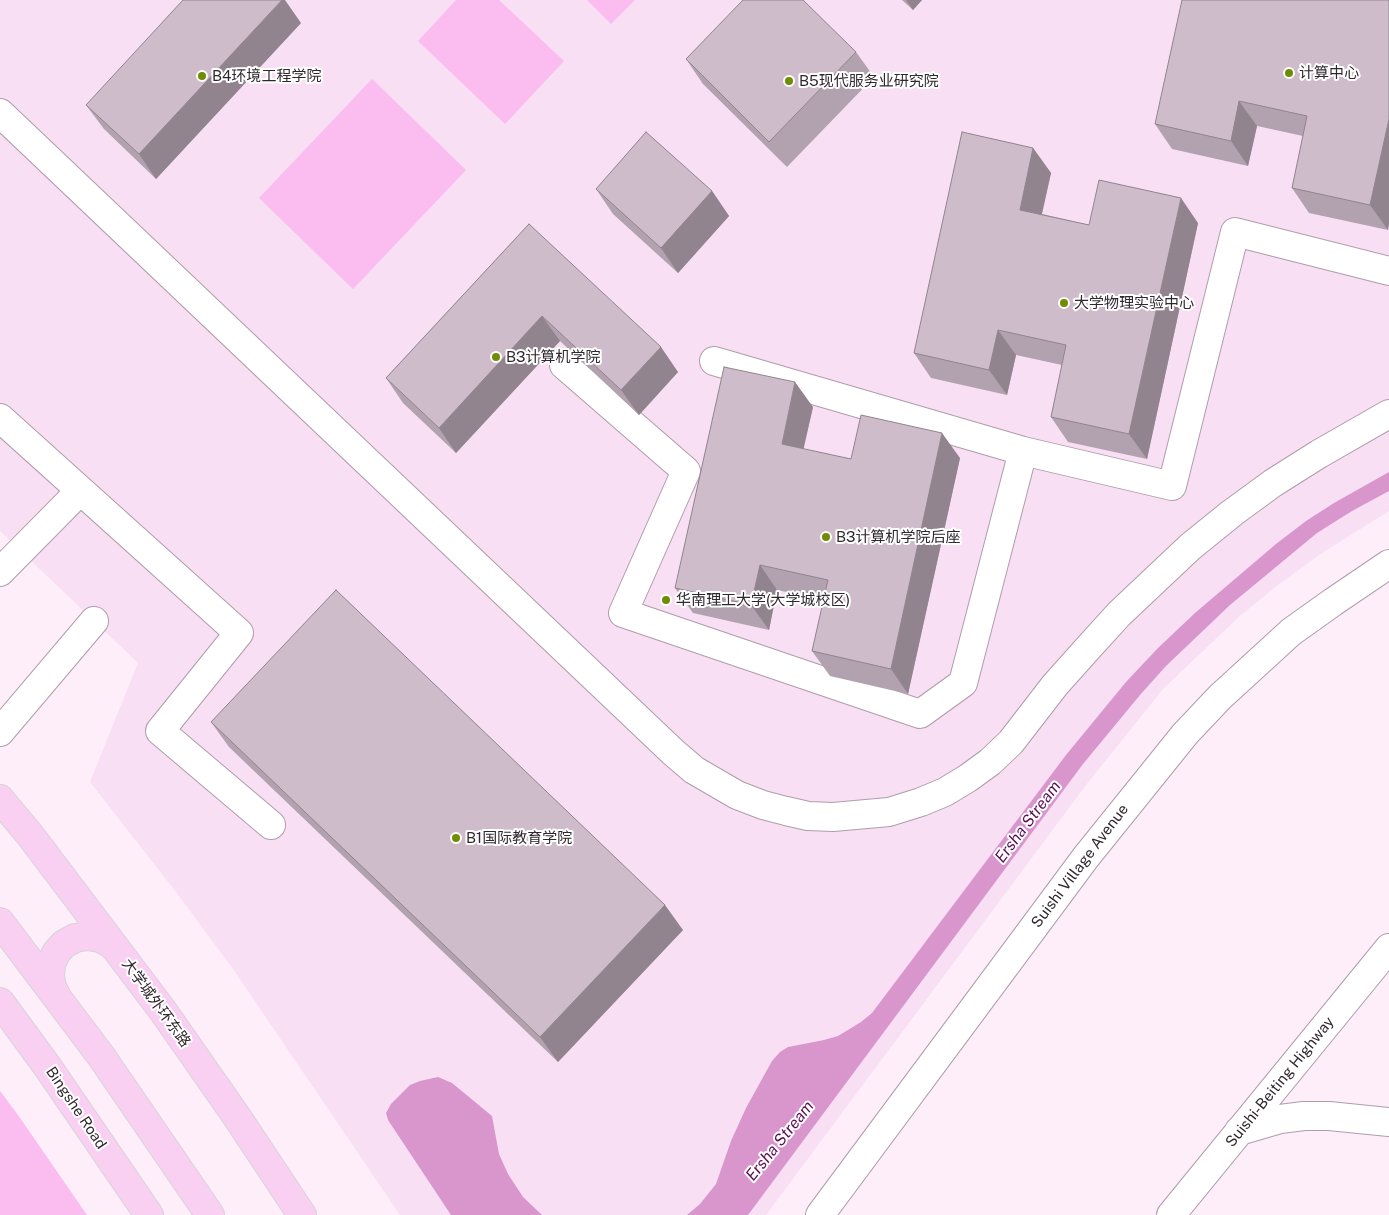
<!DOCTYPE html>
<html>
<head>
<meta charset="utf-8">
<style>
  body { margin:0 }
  canvas { display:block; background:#feeefa }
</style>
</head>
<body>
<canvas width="1389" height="1215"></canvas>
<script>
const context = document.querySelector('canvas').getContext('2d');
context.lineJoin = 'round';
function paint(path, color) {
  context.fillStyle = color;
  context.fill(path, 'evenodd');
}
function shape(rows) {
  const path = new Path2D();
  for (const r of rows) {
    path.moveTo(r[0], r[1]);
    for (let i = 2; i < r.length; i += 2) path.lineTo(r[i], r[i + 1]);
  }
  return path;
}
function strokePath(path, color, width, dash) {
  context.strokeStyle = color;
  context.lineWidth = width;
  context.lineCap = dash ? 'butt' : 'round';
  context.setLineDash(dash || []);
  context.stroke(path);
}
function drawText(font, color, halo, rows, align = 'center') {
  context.font = font + ' "Public Sans","Noto Sans SC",sans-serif';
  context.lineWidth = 4;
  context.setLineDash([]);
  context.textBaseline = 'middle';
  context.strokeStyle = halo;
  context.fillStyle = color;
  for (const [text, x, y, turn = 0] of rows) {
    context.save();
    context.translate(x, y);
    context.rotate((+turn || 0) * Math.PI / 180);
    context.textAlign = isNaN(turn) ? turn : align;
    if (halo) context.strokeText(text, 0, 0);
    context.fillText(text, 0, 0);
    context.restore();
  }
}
const built = shape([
  [0,0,1389,0,1389,511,1322,553,1278,585,1241,615,1163,689,1086,785,766,1215,400,1215,233,969,176,892,90,782,138,663,0,531]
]);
const green = shape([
  [456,0,499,0,564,61,505,124,418,41],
  [587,0,635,0,611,24],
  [372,79,466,170,353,289,259,198],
  [0,1091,18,1115,87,1215,0,1215]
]);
const water = shape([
  [1389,472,1389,491,1352,511,1317,533,1230,605,1166,666,1140,695,1083,764,748,1215,687,1215,700,1204,716,1184,731,1141,746,1108,772,1061,780,1052,788,1047,824,1040,838,1036,861,1022,872,1013,1066,755,1126,682,1158,648,1195,613,1276,544,1306,521,1334,503],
  [438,1077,452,1083,492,1116,499,1154,508,1174,523,1197,542,1215,451,1215,388,1120,386,1113,391,1104,410,1085,420,1081]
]);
const minor = shape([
  [0,113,673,752,694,770,737,795,763,805,786,811,808,816,833,817,889,812,921,802,945,792,968,778,990,762,1011,742,1055,685,1089,647,1119,614,1190,547,1232,513,1273,483,1319,454,1389,414],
  [714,361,1023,451,1172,486,1235,232,1389,271],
  [564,365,686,471,623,613,920,714,963,683,1023,451],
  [0,418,239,633,160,731,271,825],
  [0,572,80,491],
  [0,732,94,621],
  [1239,1131,1280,1119,1304,1116,1329,1116,1389,1122],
  [820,1215,1086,857,1185,734,1220,697,1291,632,1333,602,1389,564],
  [1171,1215,1389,948]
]);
const major = shape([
  [0,799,30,835,163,1011,237,1117,302,1215],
  [0,922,101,1056,210,1215],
  [56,995,52,988,50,976,51,964,56,953,64,944,75,938,88,936,100,938,110,943,116,949],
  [0,1002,47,1066,149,1215]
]);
const wall = shape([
  [902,0,922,0,913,10],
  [1389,0,1388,230,1309,213,1292,188,1303,136,1257,126,1248,166,1172,149,1155,124],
  [301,23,156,179,104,129,86,105],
  [856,52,874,77,787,167,703,84,686,59],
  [1033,148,1051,173,1042,214,1089,225,1198,223,1147,459,1068,442,1051,417,1062,365,1016,355,1007,395,931,378,914,353],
  [596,189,712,191,729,216,678,273,613,214],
  [529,224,678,372,639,415,560,341,456,453,403,403,386,378],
  [813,407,803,449,851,459,960,458,908,694,830,676,812,651,824,600,777,590,769,630,693,613,675,588],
  [211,722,683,930,558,1062,229,747]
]);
const shadedWall = shape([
  [282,0,285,0,301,23,156,179,139,154],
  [906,0,922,0,913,10],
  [1239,101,1257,126,1248,166,1231,141],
  [1389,119,1389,224,1388,230,1370,205],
  [1033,148,1051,173,1037,235,1020,210],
  [712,191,729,216,678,273,661,248],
  [1181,198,1198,223,1147,459,1129,434],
  [542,316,560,341,456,453,439,428],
  [998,330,1016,355,1007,395,989,370],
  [661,347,678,372,639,415,621,390],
  [795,382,813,407,799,469,782,444],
  [942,433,960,458,908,694,891,669],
  [760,565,777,590,769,630,751,605],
  [665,905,683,930,558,1062,540,1037]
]);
const building = shape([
  [183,0,282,0,139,154,86,105,183,0],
  [743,0,803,0,856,52,769,142,686,59,743,0],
  [1182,0,1389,0,1389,119,1370,205,1292,188,1307,116,1239,101,1231,141,1155,124,1182,0],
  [646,132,712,191,661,248,596,189,646,132],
  [962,132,1033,148,1020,210,1089,225,1099,180,1181,198,1129,434,1051,417,1066,345,998,330,989,370,914,353,962,132],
  [529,224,661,347,621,390,542,316,439,428,386,378,529,224],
  [724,367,795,382,782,444,851,459,861,415,942,433,891,669,812,651,828,580,760,565,751,605,675,588,724,367],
  [336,590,665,905,540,1037,211,722,336,590]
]);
const markers = [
  [1289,73,5,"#708b04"],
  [202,76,5,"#708b04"],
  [789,81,5,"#708b04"],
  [1064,303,5,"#708b04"],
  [496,357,5,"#708b04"],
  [826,537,5,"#708b04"],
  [666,600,5,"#708b04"],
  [456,838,5,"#708b04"]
];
const poiNames = [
  ["计算中心",1299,73],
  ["B4环境工程学院",212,76],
  ["B5现代服务业研究院",799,81],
  ["大学物理实验中心",1074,303],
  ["B3计算机学院",506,357],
  ["B3计算机学院后座",836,537],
  ["华南理工大学(大学城校区)",676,600],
  ["B1国际教育学院",466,838]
];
const streetNames = [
  ["Suishi Village Avenue",1080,866,-53],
  ["大学城外环东路",156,1003,54],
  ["Suishi-Beiting Highway",1280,1082,-51],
  ["Bingshe Road",76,1108,56]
];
const waterNames = [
  ["Ersha Stream",1028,822,-53],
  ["Ersha Stream",780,1141,-51]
];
paint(built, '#f8dff3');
paint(green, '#fbbcf0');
paint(water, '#d896cd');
strokePath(minor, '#ae9dab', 30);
strokePath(major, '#d5d4d5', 30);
strokePath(minor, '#fff', 28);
strokePath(major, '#f9d0f2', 28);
paint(wall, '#b2a2af');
paint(shadedWall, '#91848e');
paint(building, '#cfbccb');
strokePath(building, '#91848e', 1);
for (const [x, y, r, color] of markers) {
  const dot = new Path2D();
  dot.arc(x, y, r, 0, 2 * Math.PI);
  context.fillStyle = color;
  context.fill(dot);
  strokePath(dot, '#fff', 2);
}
drawText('15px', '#2f282e', '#fff', poiNames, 'left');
drawText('15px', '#2f282e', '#fff', streetNames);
drawText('italic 16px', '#5c0d55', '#fff', waterNames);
</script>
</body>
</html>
